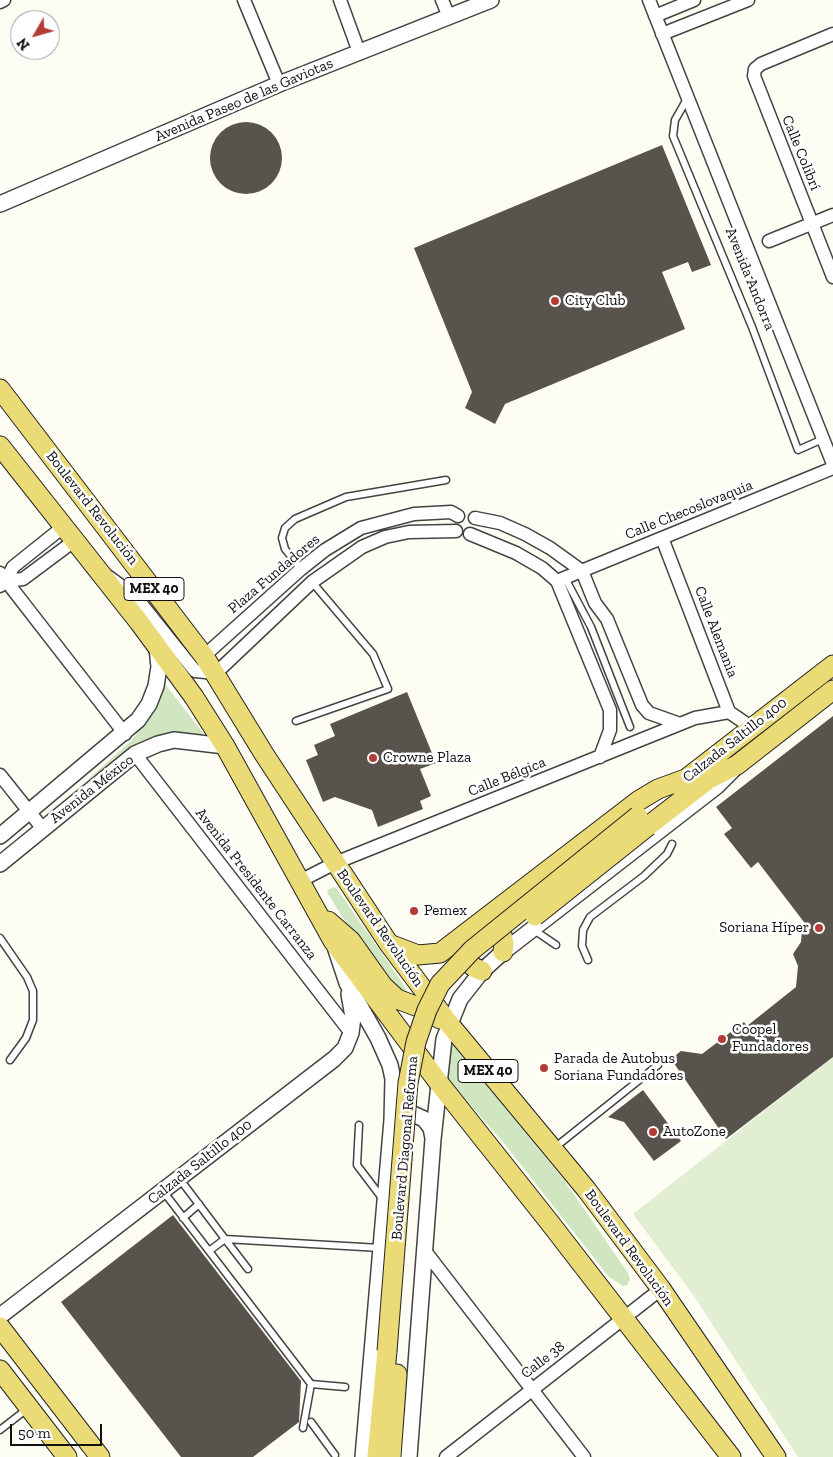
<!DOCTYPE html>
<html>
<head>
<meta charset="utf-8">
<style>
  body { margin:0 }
  #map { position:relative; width:833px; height:1457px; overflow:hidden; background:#fefdf4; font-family:"Zilla Slab",serif }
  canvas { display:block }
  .north { position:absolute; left:10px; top:10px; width:50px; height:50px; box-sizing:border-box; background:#fff; border:1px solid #9f9f9f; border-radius:50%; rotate:232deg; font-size:14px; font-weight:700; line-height:20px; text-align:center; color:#101010 }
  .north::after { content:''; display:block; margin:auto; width:18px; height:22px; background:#b33c35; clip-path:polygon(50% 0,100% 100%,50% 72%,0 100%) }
  .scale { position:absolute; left:10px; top:1424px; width:92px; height:22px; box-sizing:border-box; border:2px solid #101010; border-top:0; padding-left:6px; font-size:15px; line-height:18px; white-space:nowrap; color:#101010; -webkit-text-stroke:4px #fff; paint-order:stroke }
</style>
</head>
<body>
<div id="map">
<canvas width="833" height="1457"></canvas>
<div class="north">N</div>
<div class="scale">50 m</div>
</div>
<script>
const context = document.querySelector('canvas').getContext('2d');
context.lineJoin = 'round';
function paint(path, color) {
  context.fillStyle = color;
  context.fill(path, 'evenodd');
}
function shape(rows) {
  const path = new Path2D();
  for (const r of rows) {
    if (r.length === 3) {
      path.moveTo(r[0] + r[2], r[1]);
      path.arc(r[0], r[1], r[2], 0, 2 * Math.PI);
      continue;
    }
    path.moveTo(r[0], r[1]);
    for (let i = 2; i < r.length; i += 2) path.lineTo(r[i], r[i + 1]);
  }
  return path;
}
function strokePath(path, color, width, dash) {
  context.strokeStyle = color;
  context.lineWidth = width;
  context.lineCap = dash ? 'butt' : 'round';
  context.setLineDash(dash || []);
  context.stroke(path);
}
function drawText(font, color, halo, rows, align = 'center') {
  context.font = font + ' "Zilla Slab",serif';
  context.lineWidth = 5;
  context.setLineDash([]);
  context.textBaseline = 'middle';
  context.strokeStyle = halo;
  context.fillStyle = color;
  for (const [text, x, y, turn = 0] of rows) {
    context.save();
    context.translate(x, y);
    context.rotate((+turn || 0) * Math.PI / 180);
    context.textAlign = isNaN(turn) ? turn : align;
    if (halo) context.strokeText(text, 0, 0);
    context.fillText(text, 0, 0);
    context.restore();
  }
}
const green = shape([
  [165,684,204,734,159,738,135,746,86,781,131,741,146,722],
  [334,887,338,890,405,987,408,995,381,978,328,894,327,890],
  [448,1039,564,1180,628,1273,630,1280,627,1285,623,1286,609,1277,507,1147,447,1078]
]);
const pitch = shape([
  [833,1057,833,1457,798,1457,694,1296,633,1214]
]);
const building = shape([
  [246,158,36],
  [662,145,711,265,692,272,688,262,662,272,685,329,505,404,495,424,465,408,472,392,414,248],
  [407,692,436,763,420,769,431,796,420,801,423,809,378,827,372,810,335,797,323,802,306,760,318,755,314,745,335,736,330,724],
  [833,716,833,1057,726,1139,671,1059,681,1051,702,1054,744,1022,747,1026,796,987,798,966,793,954,801,942,802,930,807,926,758,862,751,868,724,834,732,828,716,807],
  [643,1090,681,1141,654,1161,624,1122,608,1117],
  [173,1215,301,1381,299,1422,253,1457,181,1457,61,1302]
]);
const service = shape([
  [687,99,675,120,673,136,752,327,798,450,823,439],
  [301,569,285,549,282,538,285,528,295,519,346,497,446,480],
  [565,578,591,627,630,727],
  [296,721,388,689,373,654,312,582],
  [534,930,556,945],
  [0,938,27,977,33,991,33,1020,26,1038,10,1060],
  [588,960,582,946,583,930,590,917,644,876,667,854,672,844],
  [359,1125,357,1165,382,1198],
  [553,1149,658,1065],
  [179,1178,225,1239,380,1248],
  [163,1191,311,1384,303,1428],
  [183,1218,199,1204],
  [209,1251,225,1239,248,1269],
  [311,1384,345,1387],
  [311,1422,335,1455],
  [0,1430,27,1409]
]);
const minor = shape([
  [244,0,279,84],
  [340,0,359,52],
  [442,0,449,17],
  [649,0,833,464],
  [0,2,4,0],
  [655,16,694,0],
  [662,34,748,0],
  [833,34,761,64,755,69,754,76,833,277],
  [769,241,833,215],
  [475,518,500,523,525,534,550,548,582,571,595,603,607,619,642,705,649,713,680,724],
  [470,534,516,553,542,568,557,581,610,710,610,730,600,757],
  [662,538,729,712,751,727],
  [0,573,125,734],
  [109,577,135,596,195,671,216,673,312,582,362,547,385,537,409,532,456,531],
  [6,581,23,579,74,541],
  [557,581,833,468],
  [0,586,6,581,13,567,63,527],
  [204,656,301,569,325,550,361,528,414,514,451,512,458,516],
  [135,754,351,1033],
  [0,775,43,829],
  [300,881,335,863,695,718,729,712],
  [425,1251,584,1457],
  [446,1457,661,1289]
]);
const tertiary = shape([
  [0,204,279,84,491,0],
  [0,836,138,720,149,704,156,686,159,667,157,648],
  [0,864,135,754,158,744,174,740,225,746],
  [336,950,347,983,378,1038,390,1065,393,1079,392,1120,363,1457],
  [396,1118,401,1114,413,1114,424,1119,431,1128,433,1138],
  [0,1316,334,1059,345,1048,351,1033,353,1017,349,994],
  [409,1457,433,1139,444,1039,460,999,482,971,503,952,717,786,733,770]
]);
const primary = shape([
  [0,389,204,656,264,754,389,944,450,1025,586,1189,661,1289,776,1457],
  [0,446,139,622,194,697,225,746,333,941,439,1083,550,1223,731,1457],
  [678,785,833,665],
  [648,826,709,779,737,765,833,690],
  [486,920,496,924,501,930,504,944,503,952],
  [328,921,351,941,383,986,397,999,421,1008,440,1019],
  [460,943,464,959,475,968,482,971],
  [389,944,418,955,440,953,638,801,658,789,688,778],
  [0,1327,100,1457],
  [0,1370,67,1457],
  [377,1457,387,1351],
  [391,1457,397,1374]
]);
const primaryBridge = shape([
  [535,916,648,826],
  [387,1351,408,1083,416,1042,427,1010,440,984,472,950,638,816]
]);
const markers = [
  [555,301,5,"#b33c35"],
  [373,758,5,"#b33c35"],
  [414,911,5,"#b33c35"],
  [819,928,5,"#b33c35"],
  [722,1039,5,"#b33c35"],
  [544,1068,5,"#b33c35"],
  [653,1132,5,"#b33c35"]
];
const shields = [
  [154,589,60],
  [488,1071,60]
];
const shieldNames = [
  ["MEX 40",154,589],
  ["MEX 40",488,1071]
];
const streetNames = [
  ["Avenida Paseo de las Gaviotas",244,100,-23],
  ["Calle Colibrí",801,153,68],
  ["Avenida Andorra",750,279,68],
  ["Boulevard Revolución",92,508,52],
  ["Calle Checoslovaquia",689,510,-22],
  ["Plaza Fundadores",274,574,-40],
  ["Calle Alemania",716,632,69],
  ["Calzada Saltillo 400",735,740,-38],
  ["Calle Bélgica",507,777,-22],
  ["Avenida México",92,789,-38],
  ["Avenida Presidente Carranza",256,884,52],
  ["Boulevard Revolución",380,928,55],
  ["Boulevard Diagonal Reforma",405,1148,-85],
  ["Calzada Saltillo 400",200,1162,-38],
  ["Boulevard Revolución",629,1248,54],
  ["Calle 38",543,1360,-38]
];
const poiNames = [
  ["City Club",565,301],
  ["Crowne Plaza",383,758],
  ["Pemex",424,911],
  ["Soriana Híper",809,928,"right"],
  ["Coopel",732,1030],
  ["Fundadores",732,1047],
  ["Parada de Autobus",554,1059],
  ["Soriana Fundadores",554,1076],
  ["AutoZone",663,1132]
];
paint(green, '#d0e6c0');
paint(pitch, '#e1eed1');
paint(building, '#58534d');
strokePath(service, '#434343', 9);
strokePath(minor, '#434343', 15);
strokePath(tertiary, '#434343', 18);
strokePath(primary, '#212121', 21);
strokePath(service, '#fff', 6);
strokePath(minor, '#fff', 12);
strokePath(tertiary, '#fff', 15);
strokePath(primary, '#ebdb77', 19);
strokePath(primaryBridge, '#212121', 21, []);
strokePath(primaryBridge, '#ebdb77', 19);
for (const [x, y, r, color] of markers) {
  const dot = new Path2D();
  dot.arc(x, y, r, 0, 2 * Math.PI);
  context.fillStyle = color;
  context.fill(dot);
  strokePath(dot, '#fff', 2);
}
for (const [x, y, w] of shields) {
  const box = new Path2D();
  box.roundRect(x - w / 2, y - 11.5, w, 23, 4);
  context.fillStyle = '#fff';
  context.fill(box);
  strokePath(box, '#101010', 1);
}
drawText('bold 14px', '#101010', null, shieldNames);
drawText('15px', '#101010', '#fff', streetNames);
drawText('15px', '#101010', '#fff', poiNames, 'left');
</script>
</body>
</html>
